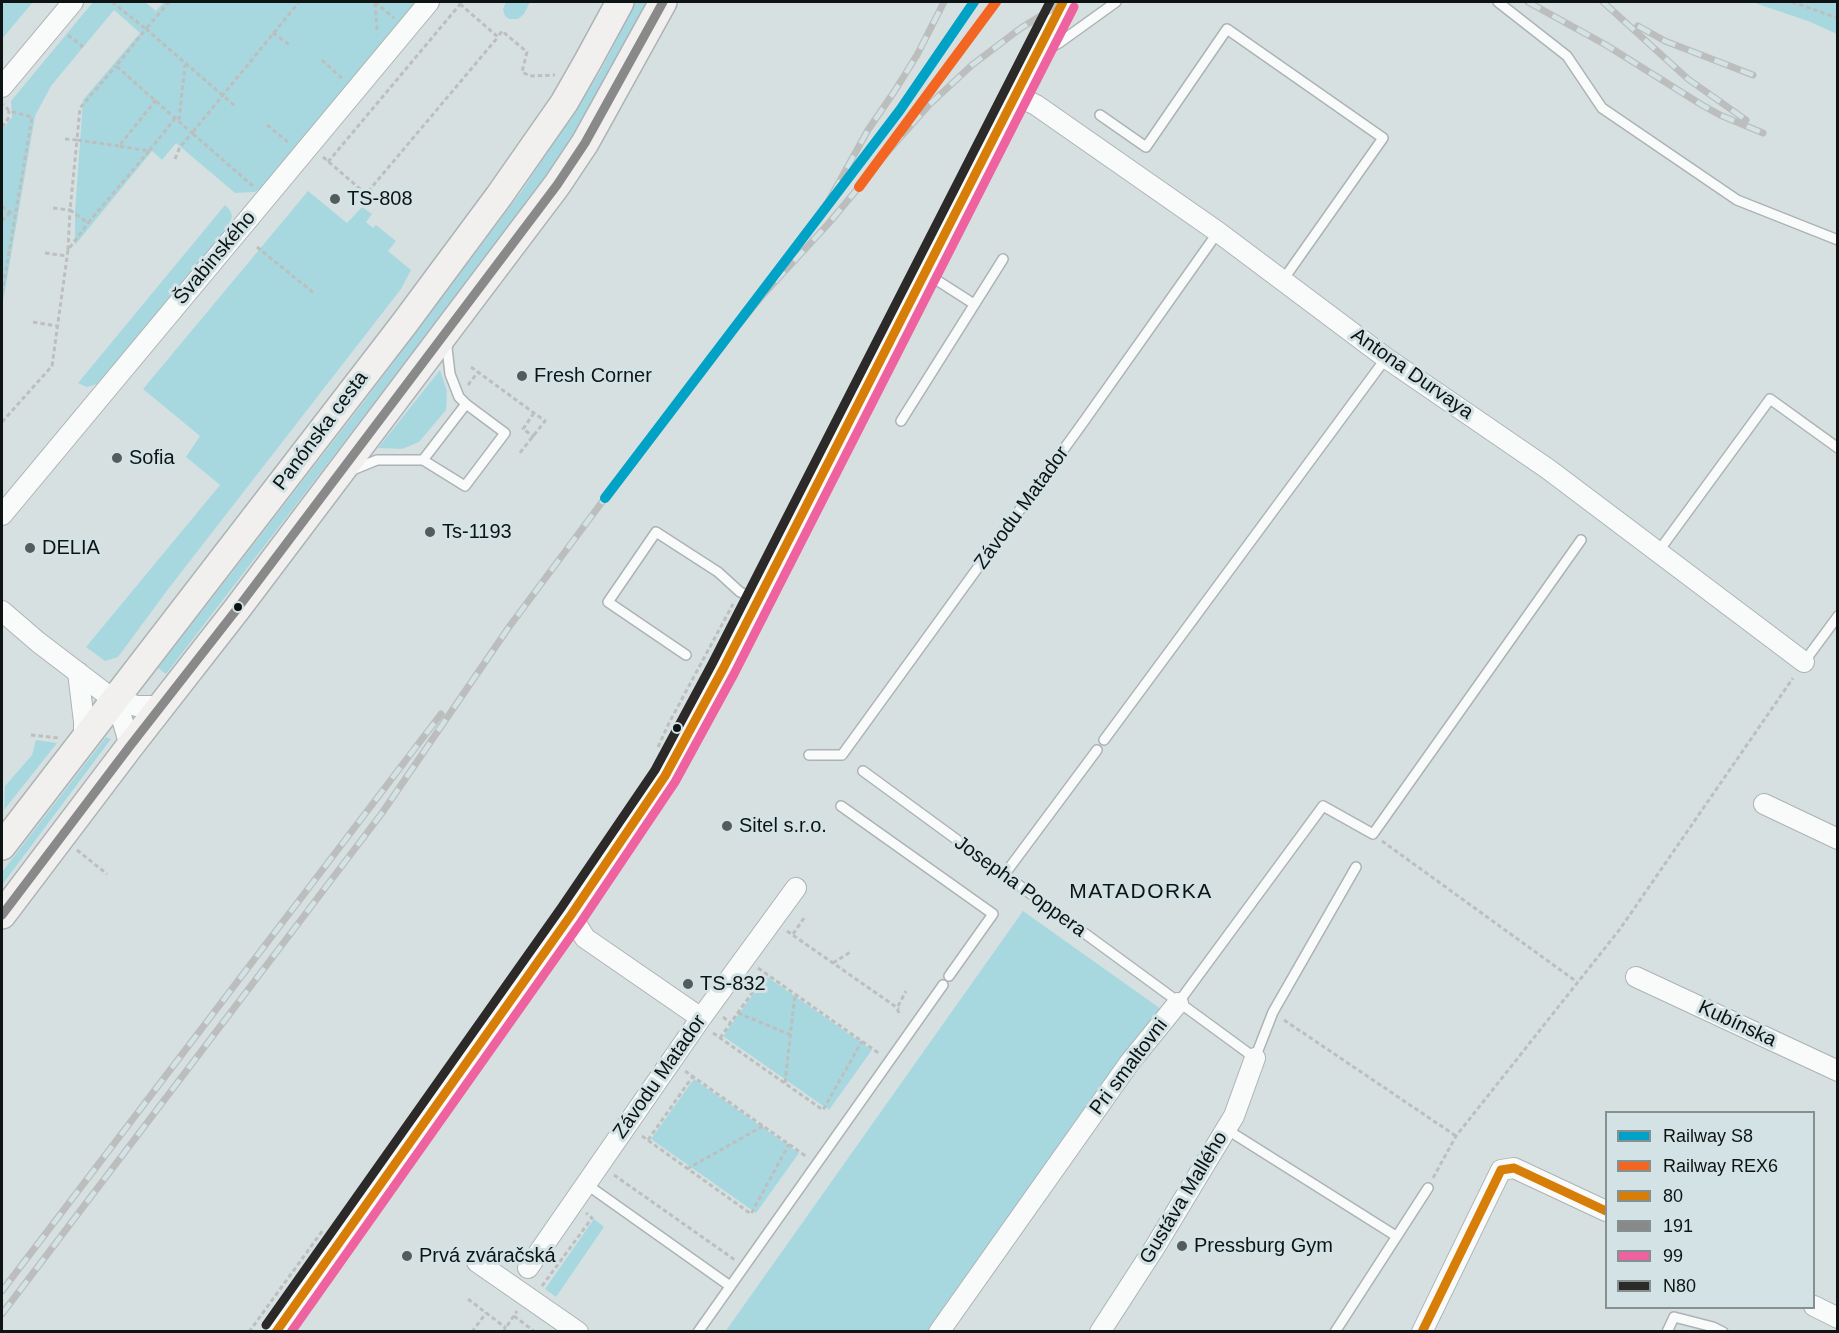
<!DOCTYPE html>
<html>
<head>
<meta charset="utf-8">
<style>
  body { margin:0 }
  #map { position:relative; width:1839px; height:1333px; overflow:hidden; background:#d7e0e1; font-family:Helvetica,sans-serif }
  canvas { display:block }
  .frame { position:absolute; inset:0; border:3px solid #0e1414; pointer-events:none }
  .legend { position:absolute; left:1605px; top:1111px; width:210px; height:198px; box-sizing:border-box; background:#d3e3e5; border:2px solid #849091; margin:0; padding:8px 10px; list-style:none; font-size:18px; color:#0e1414 }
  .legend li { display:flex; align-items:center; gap:12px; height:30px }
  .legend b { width:30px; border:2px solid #849091 }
</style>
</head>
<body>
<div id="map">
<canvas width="1839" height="1333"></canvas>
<div class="frame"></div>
<ul class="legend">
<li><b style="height:8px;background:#01a2c5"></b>Railway S8</li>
<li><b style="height:8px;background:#f26522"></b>Railway REX6</li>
<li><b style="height:8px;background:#d77e09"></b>80</li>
<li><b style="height:8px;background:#898989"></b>191</li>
<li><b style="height:8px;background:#ee639f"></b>99</li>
<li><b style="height:8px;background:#2b2a29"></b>N80</li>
</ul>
</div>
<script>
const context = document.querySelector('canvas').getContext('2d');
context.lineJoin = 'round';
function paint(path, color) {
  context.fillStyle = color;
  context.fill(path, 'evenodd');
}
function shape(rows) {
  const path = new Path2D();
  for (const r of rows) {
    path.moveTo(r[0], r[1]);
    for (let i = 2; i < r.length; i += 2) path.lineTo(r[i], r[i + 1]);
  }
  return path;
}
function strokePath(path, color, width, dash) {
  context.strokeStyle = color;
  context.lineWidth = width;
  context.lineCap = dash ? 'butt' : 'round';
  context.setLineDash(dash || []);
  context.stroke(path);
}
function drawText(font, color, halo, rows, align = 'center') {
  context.font = font + ' Helvetica,sans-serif';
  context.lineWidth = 6;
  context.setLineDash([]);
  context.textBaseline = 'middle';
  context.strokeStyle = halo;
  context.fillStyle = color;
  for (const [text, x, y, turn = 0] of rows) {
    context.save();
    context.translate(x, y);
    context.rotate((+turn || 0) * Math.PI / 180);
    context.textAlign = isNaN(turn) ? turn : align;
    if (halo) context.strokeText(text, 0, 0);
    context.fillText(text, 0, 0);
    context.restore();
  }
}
const green = shape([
  [2,2,33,2,2,39],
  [93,2,145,2,156,11,164,2,418,2,262,187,255,192,235,193,176,143,162,160,152,151,75,245,75,212,83,100,140,33,114,10,51,86,35,116,2,308,2,130,12,117,11,101],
  [506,2,530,2,524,14,518,19,509,19,505,16,503,9],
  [636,2,649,2,607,85,536,192,166,674,158,668,363,403,521,192,600,72],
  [1752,2,1837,2,1837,34,1808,21],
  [308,191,347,223,362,207,372,214,366,222,373,228,376,225,396,241,388,251,411,270,401,289,169,588,118,657,105,661,86,647,220,485,186,457,200,436,143,389],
  [225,205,230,210,232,216,230,225,97,384,87,387,78,383],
  [440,370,447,391,446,410,419,442,402,449,378,448],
  [106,737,111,739,2,885,2,872],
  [36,740,57,743,4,810,5,786,32,755],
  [1023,911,1168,1014,938,1331,725,1332],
  [766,976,872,1050,829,1110,723,1036],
  [694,1079,799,1153,756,1213,651,1139],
  [594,1219,604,1227,556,1297,545,1289]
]);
const path = shape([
  [112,2,146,29,169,2],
  [375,2,394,18],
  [1792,2,1838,18],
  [375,3,377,30],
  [460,4,498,37,502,31,527,52,522,72,530,76,555,75],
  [273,33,290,45],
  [68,35,83,47],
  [322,60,343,79],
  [156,100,119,146,149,151,176,117],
  [179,120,185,65],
  [267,125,288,142],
  [2,127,8,119,9,111],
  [65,139,77,140,80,108,116,66],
  [119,146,77,140,70,210,88,223,149,151],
  [323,157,366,194,498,37],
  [175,159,180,147,192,133,116,66,146,29,235,106],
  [328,162,462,2],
  [253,186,192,133,299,2],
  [2,206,15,216],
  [53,208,70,210,68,250,88,223],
  [2,221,10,212],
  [257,247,315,294],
  [45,253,67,256],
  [2,293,32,117,9,111,4,104],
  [33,322,57,326],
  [471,367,545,421,519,454],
  [468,385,478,372],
  [534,413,523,429,534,437],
  [2,422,52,366,68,250],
  [31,735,59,738],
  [658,747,669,723,733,604],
  [1382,841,1577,982],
  [77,850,107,874],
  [787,931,899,1009],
  [793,934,804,918],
  [833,963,852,951],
  [758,968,880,1054],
  [738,1013,791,1035],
  [899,1013,897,1008,906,991],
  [723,1017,731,1023],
  [1284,1020,1456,1136],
  [713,1033,823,1110,862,1041],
  [720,1038,766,973],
  [685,1071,807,1157],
  [785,1083,795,994],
  [642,1136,751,1214,789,1144],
  [648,1140,693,1076],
  [687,1169,763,1126],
  [614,1175,735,1260],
  [1433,1178,1456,1136,1620,929,1793,678],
  [542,1286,592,1218,586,1213],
  [468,1299,506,1328],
  [514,1316,535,1332],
  [249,1332,323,1230],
  [472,1332,486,1313],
  [503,1332,517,1311]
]);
const lane = shape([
  [1498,2,1567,56,1602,108,1737,200,1838,240],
  [1040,53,1059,43,1116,2],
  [1100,115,1146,147,1227,29,1383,138,1283,280],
  [924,272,974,304],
  [901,421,1003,259],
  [423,460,465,486,505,433,466,404],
  [350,471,377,460,423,460,466,404,459,397,450,374,447,348,448,344],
  [1658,552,1770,399,1838,448],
  [686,655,608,602,656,532,718,572,740,592,758,600],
  [1804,662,1838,616],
  [1104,740,1386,358],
  [809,755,842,755,1082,424,1218,232],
  [863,771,1255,1058,1273,1012,1356,867],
  [841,806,993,914,949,976],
  [1004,875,1097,750],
  [1178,1003,1323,806,1373,834,1581,540],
  [1226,1129,1396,1236],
  [586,1184,730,1286],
  [698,1332,943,985],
  [1335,1332,1428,1188],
  [1667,1332,1674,1317,1713,1327,1723,1332]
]);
const street = shape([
  [2,87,73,2],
  [1015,95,1036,105,1218,232,1386,358,1548,469,1804,662],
  [2,515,429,2],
  [2,611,38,642,114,700,137,706,161,706],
  [78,672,84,722,84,738],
  [114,700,122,719,130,746],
  [1764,804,1838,839],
  [571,915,585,938,701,1018],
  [1636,977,1838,1071],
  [477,1262,578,1332],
  [528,1268,701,1018,796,888],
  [1814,1306,1838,1318],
  [276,1332,571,915,665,776,690,732,723,669,924,272,1063,2],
  [939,1332,1130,1062,1178,1003],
  [1100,1332,1155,1247,1234,1116,1255,1058],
  [1422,1332,1501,1170,1514,1168,1606,1211]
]);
const secondary = shape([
  [2,846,404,324,499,196,564,103,588,61,620,2],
  [2,915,130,746,237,609,557,185,585,143,663,2]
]);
const rail = shape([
  [1528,2,1606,45,1702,105,1720,115,1763,133],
  [1603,2,1688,79,1746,120],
  [1638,26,1665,41,1753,75],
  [874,167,929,105,972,65,1021,28,1063,2],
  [802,239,828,202,868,130,894,92,917,55,944,2],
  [721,346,761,297,829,223,859,187],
  [2,1291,441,714],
  [2,1314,382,813,509,627,605,498]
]);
const bus1 = shape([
  [1501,1170,1514,1168,1606,1211],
  [276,1332,571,915,665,776,723,669,1063,2],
  [1422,1332,1501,1170]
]);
const bus2 = shape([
  [2,915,130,746,237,609,557,185,585,143,663,2]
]);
const bus3 = shape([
  [291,1332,581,922,675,782,734,674,1074,7]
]);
const bus4 = shape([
  [266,1325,561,908,655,770,712,664,1050,2]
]);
const rail1 = shape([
  [605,498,900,110,974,2]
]);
const rail2 = shape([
  [859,187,996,2]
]);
const markers = [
  [335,199,6,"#545b5c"],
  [522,376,6,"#545b5c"],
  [117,458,6,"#545b5c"],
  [430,532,6,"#545b5c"],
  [30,548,6,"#545b5c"],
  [238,607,5,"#0e1414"],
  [677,728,5,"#0e1414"],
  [727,826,6,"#545b5c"],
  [688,984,6,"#545b5c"],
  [1182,1246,6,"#545b5c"],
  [407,1256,6,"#545b5c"]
];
const poiNames = [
  ["TS-808",347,199],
  ["Fresh Corner",534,376],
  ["Sofia",129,458],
  ["Ts-1193",442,532],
  ["DELIA",42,548],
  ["Sitel s.r.o.",739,826],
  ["TS-832",700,984],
  ["Pressburg Gym",1194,1246],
  ["Prvá zváračská",419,1256]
];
const streetNames = [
  ["Švabinského",215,258,-50],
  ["Antona Durvaya",1412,374,35],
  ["Panónska cesta",321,431,-53],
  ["Závodu Matador",1022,508,-54],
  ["Josepha Poppera",1020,887,36],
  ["Kubínska",1737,1024,25],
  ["Pri smaltovni",1129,1067,-53],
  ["Závodu Matador",660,1077,-55],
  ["Gustáva Mallého",1184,1198,-59]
];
const neighbourhoodNames = [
  ["MATADORKA",1141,892]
];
paint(green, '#a7d8e0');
strokePath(lane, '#adb3b4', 12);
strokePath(street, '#adb3b4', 22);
strokePath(secondary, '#adb3b4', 30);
strokePath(path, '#bdbfbf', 3, [4.5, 3]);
strokePath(lane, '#f9fafa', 9);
strokePath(street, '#f9fafa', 20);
strokePath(secondary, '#f1f0ef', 27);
strokePath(rail, '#bcbebe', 7);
strokePath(rail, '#d3e3e5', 4.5, [14]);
strokePath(bus1, '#d77e09', 9);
strokePath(bus2, '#898989', 9);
strokePath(bus3, '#ee639f', 9);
strokePath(bus4, '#2b2a29', 9);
strokePath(rail1, '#01a2c5', 10);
strokePath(rail2, '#f26522', 10);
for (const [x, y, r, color] of markers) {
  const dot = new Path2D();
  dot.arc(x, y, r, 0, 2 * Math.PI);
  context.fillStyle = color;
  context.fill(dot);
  strokePath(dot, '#d3e3e5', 2);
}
drawText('20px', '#0e1414', '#d3e3e5', poiNames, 'left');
drawText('20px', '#0e1414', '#d3e3e5', streetNames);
context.letterSpacing = '1.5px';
drawText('21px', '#0e1414', '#d3e3e5', neighbourhoodNames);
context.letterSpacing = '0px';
</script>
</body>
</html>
